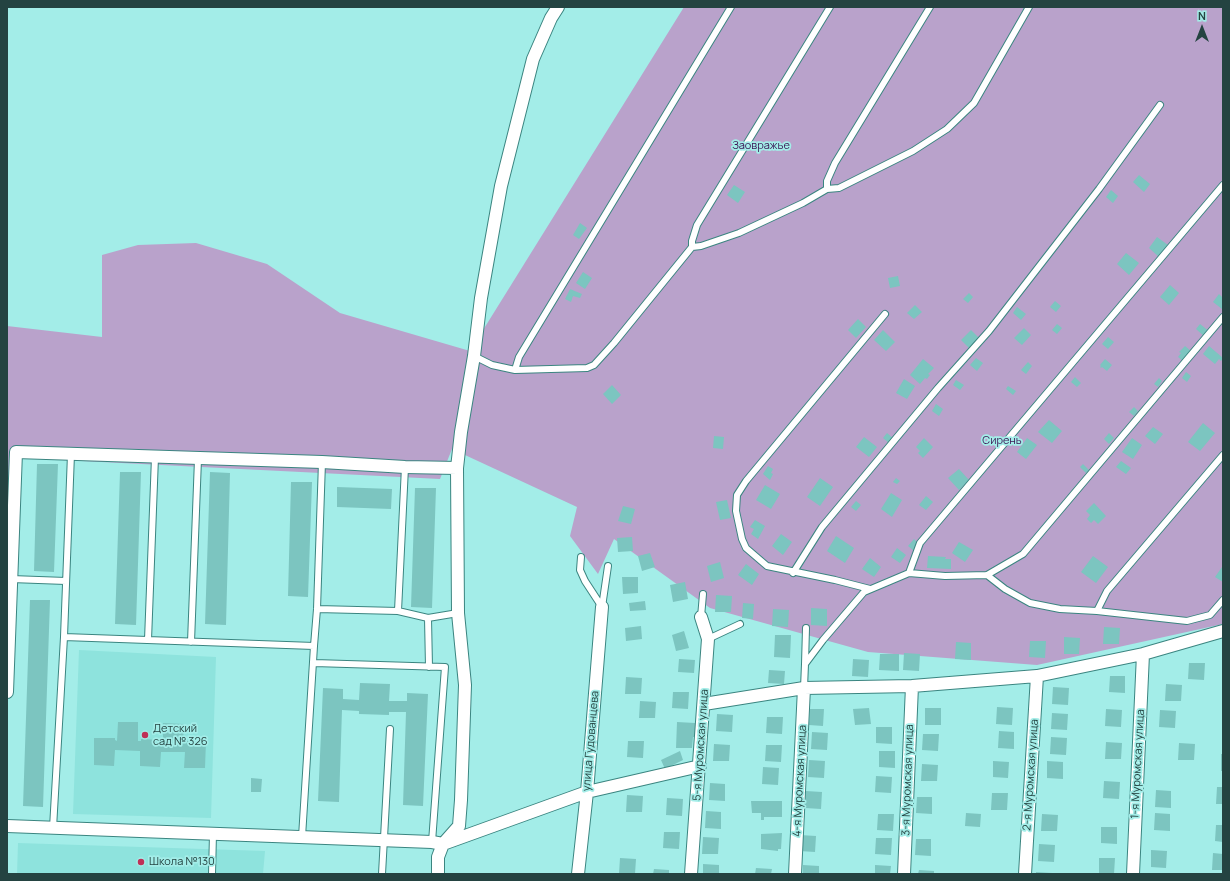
<!DOCTYPE html>
<html>
<head>
<meta charset="utf-8">
<style>
  body { margin:0 }
  #map { position:relative; width:1230px; height:881px; overflow:hidden; background:#a3ede8; font-family:Manrope,sans-serif }
  canvas { display:block }
  .frame { position:absolute; inset:0; border:8px solid #244341; pointer-events:none }
  .north { position:absolute; left:1182px; top:8px; width:40px; height:40px; -webkit-text-stroke:3px #a3ede8; paint-order:stroke; rotate:0deg; font-size:11px; font-weight:700; line-height:16px; text-align:center; color:#244341 }
  .north::after { content:''; display:block; margin:auto; width:14px; height:18px; background:#244341; clip-path:polygon(50% 0,100% 100%,50% 72%,0 100%) }
</style>
</head>
<body>
<div id="map">
<canvas width="1230" height="881"></canvas>
<div class="frame"></div>
<div class="north">N</div>
</div>
<script>
const context = document.querySelector('canvas').getContext('2d');
context.lineJoin = 'round';
function paint(path, color) {
  context.fillStyle = color;
  context.fill(path, 'evenodd');
}
function shape(rows) {
  const path = new Path2D();
  for (const r of rows) {
    path.moveTo(r[0], r[1]);
    for (let i = 2; i < r.length; i += 2) path.lineTo(r[i], r[i + 1]);
  }
  return path;
}
function strokePath(path, color, width, dash) {
  context.strokeStyle = color;
  context.lineWidth = width;
  context.lineCap = dash ? 'butt' : 'round';
  context.setLineDash(dash || []);
  context.stroke(path);
}
function drawText(font, color, halo, rows, align = 'center') {
  context.font = font + ' Manrope,sans-serif';
  context.lineWidth = 3.5;
  context.setLineDash([]);
  context.textBaseline = 'middle';
  context.strokeStyle = halo;
  context.fillStyle = color;
  for (const [text, x, y, turn = 0] of rows) {
    context.save();
    context.translate(x, y);
    context.rotate((+turn || 0) * Math.PI / 180);
    context.textAlign = isNaN(turn) ? turn : align;
    if (halo) context.strokeText(text, 0, 0);
    context.fillText(text, 0, 0);
    context.restore();
  }
}
const built = shape([
  [79,650,216,657,211,818,73,814],
  [18,843,265,851,263,874,17,874]
]);
const green = shape([
  [684,7,1223,7,1223,624,1037,665,868,652,710,608,614,539,598,574,570,536,577,507,452,449,440,479,22,458,7,575,7,326,102,337,102,255,138,245,196,243,267,264,340,313,470,351]
]);
const building = shape([
  [1139,175,1150,184,1144,192,1133,182],
  [734,185,745,192,738,203,727,195],
  [1111,190,1118,196,1113,203,1106,197],
  [580,223,587,228,579,239,573,235],
  [1157,237,1168,245,1159,257,1149,248],
  [1126,253,1139,263,1129,275,1117,264],
  [583,272,592,278,585,289,576,283],
  [898,276,900,286,890,288,888,278],
  [1170,285,1179,293,1169,305,1160,297],
  [570,289,582,294,580,298,573,296,571,302,565,299],
  [969,293,973,297,968,303,963,299],
  [1219,294,1223,298,1222,309,1213,302],
  [1055,301,1061,306,1056,312,1050,307],
  [915,305,922,312,914,319,907,313],
  [1017,307,1026,314,1021,320,1013,313],
  [858,319,866,327,856,338,848,330],
  [1057,324,1062,328,1057,334,1052,330],
  [1200,324,1210,332,1205,337,1196,329],
  [1024,328,1031,335,1022,345,1014,338],
  [883,330,895,342,886,351,874,340],
  [971,330,979,338,969,348,961,340],
  [1108,337,1114,342,1108,349,1102,344],
  [1185,346,1191,351,1183,361,1178,357,1181,353,1179,352],
  [1209,346,1223,358,1221,361,1219,359,1215,364,1203,354],
  [976,358,983,363,977,371,970,365],
  [923,359,934,368,928,374,930,375,927,379,925,378,920,384,910,375],
  [1105,359,1112,365,1107,371,1102,367,1101,368,1100,367,1101,366,1100,365],
  [1028,362,1032,366,1026,374,1021,370],
  [1186,372,1191,376,1187,382,1182,378],
  [1075,377,1081,383,1077,387,1071,382],
  [1159,378,1162,381,1158,387,1154,384],
  [904,379,915,386,907,399,896,393],
  [956,380,964,385,960,390,953,385],
  [612,385,621,395,612,404,603,394],
  [1008,386,1016,391,1013,395,1006,389],
  [936,404,943,409,939,416,932,411],
  [1134,407,1138,411,1134,416,1129,412],
  [1049,420,1062,431,1052,443,1038,432],
  [1203,423,1215,433,1200,451,1188,442],
  [1153,427,1163,434,1155,444,1145,436],
  [887,433,894,439,890,444,883,438],
  [1109,433,1114,438,1109,444,1104,439],
  [714,436,724,437,723,449,713,448],
  [864,437,877,447,869,457,856,447],
  [924,438,933,447,923,458,918,453,920,451,916,447],
  [1027,438,1037,445,1026,459,1017,452],
  [1132,438,1142,445,1133,459,1122,452],
  [1121,461,1131,468,1126,474,1116,467],
  [37,464,58,464,54,572,34,571],
  [1083,464,1089,470,1086,473,1080,467],
  [768,466,773,469,771,473,773,474,770,480,763,474],
  [959,469,969,480,959,490,948,478],
  [120,472,141,472,136,625,115,624],
  [210,472,230,473,226,625,205,624],
  [820,478,833,487,820,506,807,497],
  [896,478,900,481,897,484,893,482],
  [291,482,312,482,308,597,288,596],
  [765,485,780,494,771,509,756,500],
  [337,487,392,489,391,509,337,507],
  [415,488,436,488,432,608,411,607],
  [891,493,902,500,892,517,881,509],
  [926,496,933,502,926,510,919,505],
  [727,500,731,518,720,520,716,502],
  [856,501,861,505,856,511,851,507],
  [1094,503,1106,516,1098,524,1094,520,1091,523,1087,519,1090,515,1086,511],
  [623,506,635,509,631,524,618,521],
  [755,520,765,526,758,539,751,534,754,529,750,527],
  [781,534,792,542,783,555,772,546],
  [836,536,854,548,845,563,827,551],
  [632,537,633,551,618,552,617,538],
  [914,539,919,544,914,551,908,546],
  [959,542,973,550,965,562,952,553],
  [897,548,906,555,900,563,891,557],
  [650,553,655,567,642,571,638,556],
  [928,556,946,557,945,559,951,559,951,569,927,568],
  [1093,556,1108,567,1096,583,1081,572],
  [870,558,881,567,874,577,862,569],
  [720,562,724,578,711,582,707,566],
  [746,564,759,574,752,585,738,575],
  [1222,567,1223,568,1223,582,1215,577],
  [622,577,638,577,638,593,623,594],
  [685,582,688,599,673,602,670,585],
  [716,595,732,596,731,612,715,612],
  [30,600,50,600,43,807,23,806],
  [645,601,646,610,630,611,629,603],
  [743,603,754,604,753,619,742,618],
  [811,608,827,609,827,626,811,625],
  [773,609,789,610,788,627,772,626],
  [641,626,642,639,626,641,625,628],
  [1104,627,1120,628,1119,644,1103,644],
  [684,631,689,648,676,651,672,635],
  [775,635,791,635,790,658,774,657],
  [1064,637,1080,638,1079,654,1064,654],
  [1030,641,1046,641,1045,658,1029,657],
  [956,642,971,643,971,660,955,659],
  [904,653,920,654,919,671,903,670],
  [880,654,899,654,899,671,879,670],
  [679,659,695,660,694,673,678,672],
  [853,659,869,660,868,677,852,676],
  [1189,663,1205,663,1204,680,1188,679],
  [769,670,785,671,784,684,768,683],
  [1110,676,1125,676,1125,693,1109,692],
  [626,677,642,678,641,694,625,694],
  [360,683,390,684,389,701,407,701,407,693,428,694,423,806,403,805,406,712,389,712,389,715,359,714,359,711,342,710,339,802,318,801,323,688,343,689,343,699,359,700],
  [1166,684,1182,685,1181,701,1165,701],
  [1053,687,1069,688,1068,705,1052,704],
  [673,692,689,692,688,709,672,708],
  [640,701,656,702,655,718,639,718],
  [997,707,1013,708,1012,725,996,724],
  [869,708,871,724,855,725,853,709],
  [925,708,941,708,941,725,925,725],
  [810,709,824,709,823,726,809,725],
  [1106,709,1122,710,1121,727,1105,726],
  [1160,710,1176,711,1175,728,1159,727],
  [1052,713,1068,714,1067,730,1051,729],
  [717,714,733,715,732,732,716,731],
  [767,717,783,717,782,734,766,733],
  [118,722,138,722,138,741,141,741,141,739,161,740,161,742,163,742,163,723,184,724,183,743,185,743,185,741,206,741,205,768,184,768,185,752,161,752,160,767,140,766,140,751,115,750,114,766,94,765,94,738,115,738,115,740,117,741],
  [677,722,695,723,695,737,693,737,692,748,676,748],
  [876,727,892,727,892,744,876,743],
  [999,731,1014,732,1014,749,998,748],
  [812,732,828,733,827,750,811,749],
  [923,734,939,734,938,751,922,750],
  [1051,737,1067,738,1066,755,1050,754],
  [628,741,644,741,643,758,627,757],
  [1106,742,1122,743,1121,759,1105,759],
  [1179,743,1195,744,1194,760,1178,760],
  [714,744,730,745,729,761,713,761],
  [766,745,782,745,781,762,765,761],
  [680,751,683,760,665,769,661,760],
  [879,751,895,751,895,768,879,767],
  [1221,754,1223,754,1223,771,1221,771],
  [809,760,825,761,824,778,808,777],
  [993,761,1009,762,1008,778,993,777],
  [1047,761,1063,762,1063,779,1047,778],
  [922,764,938,765,937,781,921,781],
  [763,767,779,768,778,785,762,784],
  [876,776,892,777,891,793,875,792],
  [251,778,262,779,261,792,251,792],
  [1104,781,1120,782,1119,799,1103,798],
  [710,783,725,784,725,801,709,800],
  [1217,787,1223,787,1223,804,1216,804],
  [1156,790,1171,791,1171,808,1155,807],
  [806,791,822,792,821,809,805,808],
  [992,793,1008,793,1007,810,991,810],
  [627,795,643,796,642,812,626,812],
  [917,797,932,797,932,814,916,813],
  [667,798,683,799,682,816,666,815],
  [751,801,782,801,782,817,764,817,764,820,761,820,761,813,752,813],
  [706,811,721,812,721,829,705,828],
  [966,813,981,814,980,827,965,826],
  [1155,813,1170,814,1170,831,1154,830],
  [878,814,894,814,893,831,877,830],
  [1042,814,1058,815,1057,831,1041,831],
  [1216,825,1223,825,1223,842,1215,841],
  [1101,827,1117,827,1117,844,1101,843],
  [664,832,680,832,679,849,663,848],
  [782,833,781,849,778,849,778,851,761,849,761,834],
  [800,835,816,836,815,852,799,851],
  [703,837,719,838,718,854,702,854],
  [876,838,892,838,891,855,875,854],
  [916,839,931,839,931,856,915,855],
  [1039,844,1055,845,1054,862,1038,861],
  [1151,850,1167,851,1166,868,1151,867],
  [1213,853,1223,854,1223,870,1212,870],
  [620,858,636,859,635,874,619,874],
  [1099,858,1115,858,1114,874,1099,874],
  [703,864,719,865,719,874,703,874],
  [803,865,819,866,819,874,803,874],
  [875,865,891,866,890,874,875,874],
  [756,868,772,869,771,874,755,874],
  [654,869,669,870,669,874,653,874],
  [919,870,934,871,934,874,918,874],
  [1036,872,1052,873,1052,874,1036,874]
]);
const lane = shape([
  [827,189,827,181,835,163,930,7],
  [692,247,701,246,739,233,803,203,827,189,839,188,913,151,947,129,974,103,1029,7],
  [474,356,492,365,515,370,587,368,594,365,614,343,692,247,692,241,697,225,830,7],
  [515,370,519,357,731,7],
  [581,557,580,570,585,581,602,607],
  [793,573,822,527,938,388,989,331,1099,189,1160,105],
  [909,573,945,576,987,575,1023,554,1223,317],
  [987,575,1005,589,1030,603,1060,609,1097,611,1107,591,1223,455],
  [11,579,66,581],
  [870,589,835,580,767,566,746,548,742,539,736,511,737,495,746,481,885,314],
  [602,607,608,566],
  [317,609,398,611,405,467],
  [398,611,428,618,458,613],
  [1097,611,1187,621,1210,615,1223,600],
  [701,617,703,594],
  [428,618,429,667],
  [64,637,314,646,317,609,322,462],
  [708,639,740,624],
  [148,640,155,457],
  [191,642,198,459],
  [314,663,445,667,432,842],
  [805,664,806,628],
  [804,688,805,664,823,640,864,592,909,573,920,543,1223,185],
  [53,828,64,637,71,454],
  [302,837,314,646],
  [212,874,213,834],
  [382,874,390,729]
]);
const street = shape([
  [7,692,16,452,322,462,405,467,457,468],
  [704,704,804,688,912,686,1037,676,1143,654,1223,631],
  [7,826,432,842,443,844,587,792,700,766],
  [438,874,438,857,443,844,459,826,461,800,465,685,458,613,457,468,461,432,474,356,481,298,501,186,533,59,551,18,558,7],
  [578,874,587,792,602,607],
  [691,874,708,639,701,617],
  [795,874,804,688],
  [904,874,912,686],
  [1025,874,1037,676],
  [1133,874,1143,654]
]);
const markers = [
  [145,735,4,"#bf3057"],
  [141,862,4,"#bf3057"]
];
const parkNames = [
  ["Заовражье",761,146],
  ["Сирень",1002,441]
];
const poiNames = [
  ["Детский",153,729],
  ["сад № 326",153,742],
  ["Школа №130",149,862]
];
const streetNames = [
  ["улица Гудованцева",591,741,-85],
  ["5-я Муромская улица",701,745,-86],
  ["1-я Муромская улица",1138,764,-87],
  ["2-я Муромская улица",1031,775,-86],
  ["3-я Муромская улица",908,780,-88],
  ["4-я Муромская улица",800,781,-87]
];
paint(built, '#8ee3dd');
paint(green, '#b9a2cb');
paint(building, '#7cc5c0');
strokePath(lane, '#3b8580', 8);
strokePath(street, '#3b8580', 14);
strokePath(lane, '#fff', 6);
strokePath(street, '#fff', 12);
for (const [x, y, r, color] of markers) {
  const dot = new Path2D();
  dot.arc(x, y, r, 0, 2 * Math.PI);
  context.fillStyle = color;
  context.fill(dot);
  strokePath(dot, '#a3ede8', 1.5);
}
drawText('11px', '#3b1453', '#a3ede8', parkNames);
drawText('11px', '#244341', '#a3ede8', poiNames, 'left');
drawText('11px', '#244341', '#a3ede8', streetNames);
</script>
</body>
</html>
